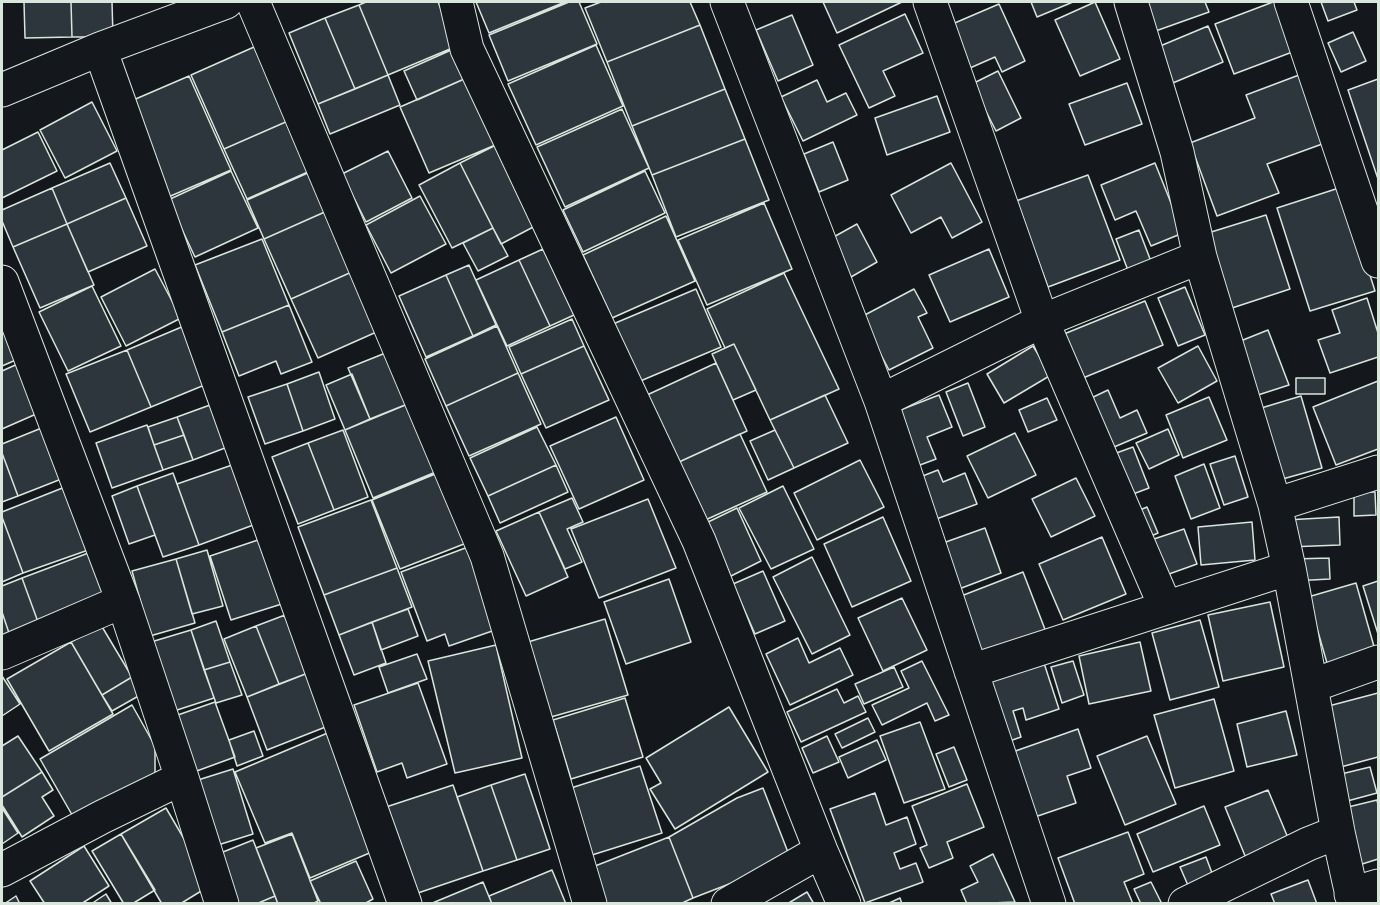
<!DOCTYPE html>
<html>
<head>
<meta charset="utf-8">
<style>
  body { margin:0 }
  #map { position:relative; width:1380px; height:905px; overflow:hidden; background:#14181c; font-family:Commissioner,sans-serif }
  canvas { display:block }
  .frame { position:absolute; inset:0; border:3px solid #d8e6dc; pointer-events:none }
</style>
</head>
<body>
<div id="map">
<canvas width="1380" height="905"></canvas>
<div class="frame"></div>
</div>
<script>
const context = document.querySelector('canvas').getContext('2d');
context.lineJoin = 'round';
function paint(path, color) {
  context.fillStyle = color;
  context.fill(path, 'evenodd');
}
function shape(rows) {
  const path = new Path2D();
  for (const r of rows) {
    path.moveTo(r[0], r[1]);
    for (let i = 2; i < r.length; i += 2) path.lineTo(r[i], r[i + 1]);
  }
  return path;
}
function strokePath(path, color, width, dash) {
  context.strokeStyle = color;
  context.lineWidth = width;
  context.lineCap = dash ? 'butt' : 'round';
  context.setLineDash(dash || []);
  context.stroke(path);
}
const building = shape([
  [24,2,71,2,72,37,25,38,24,2],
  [71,2,112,2,113,37,72,37,71,2],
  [366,2,438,2,457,46,388,75,359,5,366,2],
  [476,2,565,2,489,33,476,2],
  [569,2,579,2,597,44,508,81,489,35,569,2],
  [601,2,690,2,700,25,607,62,585,8,601,2],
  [823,2,902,2,837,33,823,2],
  [1031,2,1073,2,1037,17,1031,2],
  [1095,2,1120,59,1080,76,1055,20,1095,2],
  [1139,2,1205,2,1209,12,1150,33,1139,2],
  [1273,2,1276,2,1295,51,1234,74,1215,24,1273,2],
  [1321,2,1354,2,1357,10,1328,21,1321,2],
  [999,4,1025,61,1002,72,995,57,970,68,950,25,999,4],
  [359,5,388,75,355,89,325,18,359,5],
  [905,14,923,53,883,71,895,96,869,108,839,45,905,14],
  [792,15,813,65,778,81,756,30,792,15],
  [325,18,355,89,318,104,289,33,325,18],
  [700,25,725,89,632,126,607,62,700,25],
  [1208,26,1223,62,1168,85,1153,49,1208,26],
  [1353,32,1366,61,1341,72,1328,43,1353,32],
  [596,45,623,106,536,145,508,84,596,45],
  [254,47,288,121,224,149,191,75,254,47],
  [458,47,471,76,417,100,404,71,458,47],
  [998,71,1021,118,996,131,972,84,998,71],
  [388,75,400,105,330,134,318,104,388,75],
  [1299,75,1325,143,1267,164,1279,193,1217,216,1190,143,1255,118,1246,95,1299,75],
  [189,76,231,170,166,198,124,104,189,76],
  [471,76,500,143,429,173,400,107,471,76],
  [1378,79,1378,179,1348,90,1378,79],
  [817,80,827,102,846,93,857,115,803,141,781,97,817,80],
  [1127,83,1142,124,1085,145,1069,104,1127,83],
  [725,89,745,139,652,175,632,126,725,89],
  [937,96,950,132,887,155,875,118,937,96],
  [92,102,117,151,65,178,40,130,92,102],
  [622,109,649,168,565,207,537,147,622,109],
  [288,121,310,171,247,199,224,149,288,121],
  [38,132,57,171,2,198,2,150,38,132],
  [745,139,769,200,676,237,652,175,745,139],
  [833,142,848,180,819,192,804,154,833,142],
  [496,145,537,225,501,244,460,163,496,145],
  [388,151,412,198,366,222,342,174,388,151],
  [110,163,126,198,67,224,52,188,110,163],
  [460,163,493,228,452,248,419,185,460,163],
  [951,163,982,222,952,238,941,217,911,233,891,195,951,163],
  [1155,163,1183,233,1151,246,1136,211,1115,220,1101,185,1155,163],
  [231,171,258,228,195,257,168,200,231,171],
  [645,171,665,213,583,252,563,210,645,171],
  [310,172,327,211,264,239,247,200,310,172],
  [1088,175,1120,260,1048,287,1016,201,1088,175],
  [1342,187,1375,291,1310,311,1277,208,1342,187],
  [52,188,67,224,13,247,2,221,2,210,52,188],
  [420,196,446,244,391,273,366,225,420,196],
  [126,198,147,246,88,272,67,224,126,198],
  [764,203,792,269,707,305,678,240,764,203],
  [327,211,354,271,291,299,264,239,327,211],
  [1266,215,1290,289,1232,308,1208,233,1266,215],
  [666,216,695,281,612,318,583,255,666,216],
  [67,224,94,285,40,308,13,247,67,224],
  [857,224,877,262,851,277,830,239,857,224],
  [493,228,508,256,478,271,463,243,493,228],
  [1139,230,1152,264,1129,273,1116,239,1139,230],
  [262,239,289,305,222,332,195,265,262,239],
  [543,249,574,315,550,326,519,260,543,249],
  [989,249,1009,297,950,322,929,275,989,249],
  [519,260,550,326,507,346,476,280,519,260],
  [469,265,496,325,473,336,446,275,469,265],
  [155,269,181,318,126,346,101,297,155,269],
  [354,271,381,330,318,358,291,299,354,271],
  [784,273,839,389,770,420,734,344,725,348,707,309,784,273],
  [446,275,473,336,426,357,399,296,446,275],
  [92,286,121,346,68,371,39,312,92,286],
  [1185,287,1205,335,1178,346,1158,298,1185,287],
  [696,289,721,347,638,382,613,324,696,289],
  [914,289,927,313,918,317,933,348,889,370,861,317,914,289],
  [1367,298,1378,333,1378,357,1330,373,1318,340,1340,333,1332,310,1367,298],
  [1145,301,1163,345,1083,378,1064,334,1145,301],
  [2,303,25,356,2,366,2,303],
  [289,305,312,362,281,374,276,361,239,376,222,332,289,305],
  [572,319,584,346,521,374,509,347,572,319],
  [184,326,207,384,151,407,127,350,184,326],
  [497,326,518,373,446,406,425,359,497,326],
  [1268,330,1289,385,1258,395,1238,342,1268,330],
  [734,344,756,390,733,400,712,354,734,344],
  [584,346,609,400,546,428,521,374,584,346],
  [1033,346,1051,375,1004,403,987,374,1033,346],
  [1198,346,1217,381,1178,403,1158,368,1198,346],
  [127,350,151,407,90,432,66,374,127,350],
  [393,350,415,401,370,419,348,368,393,350],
  [22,362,43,411,2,429,2,371,22,362],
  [716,363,747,431,679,462,647,395,716,363],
  [319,372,335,419,303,431,287,384,319,372],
  [518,373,541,424,469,456,446,406,518,373],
  [352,374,370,419,345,430,326,385,352,374],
  [1296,378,1325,378,1325,394,1296,394,1296,378],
  [1378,381,1378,449,1336,465,1313,407,1378,381],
  [968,383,985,427,963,436,946,392,968,383],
  [287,384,303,431,265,444,248,397,287,384],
  [1108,390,1120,418,1137,410,1147,433,1107,450,1085,401,1108,390],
  [825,395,848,443,794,468,770,420,825,395],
  [939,395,952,427,927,437,936,459,912,468,890,414,939,395],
  [1301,396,1322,468,1279,480,1258,409,1301,396],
  [1209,397,1227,440,1183,458,1166,415,1209,397],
  [1047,398,1057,420,1028,432,1019,410,1047,398],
  [415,401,443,469,373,498,345,430,415,401],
  [210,405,225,448,193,460,177,417,210,405],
  [177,417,184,435,154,445,148,427,177,417],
  [616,417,644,480,579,509,550,446,616,417],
  [49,425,69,476,18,496,2,453,2,444,49,425],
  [147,425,163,470,112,488,96,443,147,425],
  [537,427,556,465,488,496,470,458,537,427],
  [1168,429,1179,455,1149,469,1136,443,1168,429],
  [343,430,368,497,334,510,308,443,343,430],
  [775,430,794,468,768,480,750,441,775,430],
  [1015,433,1036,475,988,498,967,456,1015,433],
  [740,434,767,492,701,522,679,462,740,434],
  [184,435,193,460,163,470,154,445,184,435],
  [308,443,334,510,298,524,272,457,308,443],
  [1133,447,1149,488,1125,497,1108,456,1133,447],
  [2,453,18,496,2,502,2,453],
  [1235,456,1248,497,1224,505,1210,464,1235,456],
  [860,460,884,507,817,540,794,493,860,460],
  [235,464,256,524,199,545,177,484,235,464],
  [1204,464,1220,508,1191,519,1175,476,1204,464],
  [556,465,568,492,500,523,488,496,556,465],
  [938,470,943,482,965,473,977,504,931,521,915,479,938,470],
  [440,472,469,542,400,569,372,500,440,472],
  [173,473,199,545,163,557,137,486,173,473],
  [1076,478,1095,516,1051,537,1032,499,1076,478],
  [70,485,94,548,23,573,2,517,2,512,70,485],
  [137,486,155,535,129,544,112,496,137,486],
  [783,486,814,549,771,569,739,508,783,486],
  [1354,492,1375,492,1376,515,1354,516,1354,492],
  [572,498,583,522,567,529,582,562,565,569,539,512,572,498],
  [648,499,676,568,599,598,571,529,648,499],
  [371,500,397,568,324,595,298,527,371,500],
  [1147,507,1158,533,1140,541,1128,515,1147,507],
  [737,508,761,561,729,577,704,524,737,508],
  [539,512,568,577,526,596,496,531,539,512],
  [2,517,23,573,2,582,2,517],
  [883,517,911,581,852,607,824,544,883,517],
  [1339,517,1340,545,1288,547,1286,520,1339,517],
  [1252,522,1255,560,1201,565,1198,527,1252,522],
  [985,528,1001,573,959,589,943,543,985,528],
  [1184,529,1197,564,1155,579,1142,543,1184,529],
  [267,537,288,602,231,620,210,556,267,537],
  [1102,537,1126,594,1063,620,1039,564,1102,537],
  [468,547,498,629,449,646,445,634,427,641,401,572,468,547],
  [207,550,223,606,192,614,176,559,207,550],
  [91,552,108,594,38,622,22,578,91,552],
  [812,557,850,635,812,654,773,577,812,557],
  [1329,558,1330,579,1293,581,1293,559,1329,558],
  [176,559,195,623,150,636,132,571,176,559],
  [397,568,412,607,339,635,324,595,397,568],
  [763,571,785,621,755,634,733,584,763,571],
  [1023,572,1046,632,980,659,956,598,1023,572],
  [22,578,38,622,9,633,2,612,2,586,22,578],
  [669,579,691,642,626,664,604,602,669,579],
  [1378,581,1378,634,1363,586,1378,581],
  [1356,583,1375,650,1327,663,1308,597,1356,583],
  [902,598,927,650,883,671,858,618,902,598],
  [1270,602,1284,667,1223,681,1208,615,1270,602],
  [408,609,418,636,381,650,372,622,408,609],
  [2,612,9,633,2,636,2,612],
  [285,615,308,673,279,684,256,626,285,615],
  [605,619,628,695,551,717,528,642,605,619],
  [1200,620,1219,687,1170,700,1152,633,1200,620],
  [216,621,230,662,204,670,191,630,216,621],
  [372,622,386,663,354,675,339,635,372,622],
  [101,625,132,677,102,695,71,642,101,625],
  [256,626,279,684,247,697,224,639,256,626],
  [191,630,214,698,174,711,151,642,191,630],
  [798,638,809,663,840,648,853,675,790,705,766,654,798,638],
  [71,642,113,714,49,751,7,679,71,642],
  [1140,642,1151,691,1089,704,1079,656,1140,642],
  [496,645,522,758,455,773,428,661,496,645],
  [417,654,427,679,388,693,379,667,417,654],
  [1043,660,1059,709,1026,720,1023,708,1013,711,1021,737,1001,744,981,680,1043,660],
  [922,661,949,715,935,721,927,703,882,725,872,705,909,688,901,671,922,661],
  [1073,661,1084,695,1062,703,1051,667,1073,661],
  [230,662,242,695,216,703,204,670,230,662],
  [894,667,903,687,864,704,855,684,894,667],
  [308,673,328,726,267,750,247,697,308,673],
  [2,676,20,704,2,716,2,676],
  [132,677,142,694,112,711,102,695,132,677],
  [418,683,447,764,407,778,402,763,377,772,354,705,418,683],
  [837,689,844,703,858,696,866,712,801,742,787,712,837,689],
  [1378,693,1378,757,1337,768,1321,708,1378,693],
  [625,698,643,757,571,779,553,720,625,698],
  [1214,699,1234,771,1175,788,1154,715,1214,699],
  [215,702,235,757,194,772,175,716,215,702],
  [132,705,155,746,155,773,75,820,40,759,132,705],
  [729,707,768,772,675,829,650,789,661,783,646,758,729,707],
  [1286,711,1297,755,1247,767,1237,724,1286,711],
  [868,718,875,732,842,748,835,734,868,718],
  [920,722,945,789,904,803,880,736,920,722],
  [1078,729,1091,768,1067,776,1076,803,1026,820,1004,755,1078,729],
  [254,731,263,756,237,766,229,740,254,731],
  [330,732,379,849,310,878,292,833,265,843,235,772,330,732],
  [18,736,42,772,2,797,2,746,18,736],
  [827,736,839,762,813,773,802,748,827,736],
  [1147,736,1176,804,1125,825,1097,756,1147,736],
  [877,740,886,760,848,778,839,757,877,740],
  [954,747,967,780,949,787,936,754,954,747],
  [640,766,662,833,592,855,571,788,640,766],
  [1370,767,1377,793,1340,803,1333,776,1370,767],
  [233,769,253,834,218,845,198,780,233,769],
  [42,772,53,790,42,797,54,816,22,837,2,805,2,797,42,772],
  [525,774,550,849,517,860,491,785,525,774],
  [967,784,984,827,947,842,953,858,929,868,920,848,927,845,912,806,967,784],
  [453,785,483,871,415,894,386,807,453,785],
  [491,785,517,860,483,871,457,797,491,785],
  [763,788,791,860,693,898,669,837,737,798,763,788],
  [1268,790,1291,845,1248,863,1225,807,1268,790],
  [875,793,886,825,907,817,916,844,894,853,900,869,916,863,923,882,865,903,830,809,875,793],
  [1377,800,1378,805,1378,859,1359,865,1344,808,1377,800],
  [1204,806,1220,845,1153,872,1137,834,1204,806],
  [2,808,18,833,2,844,2,808],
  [166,808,211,885,180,904,162,904,121,834,166,808],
  [1128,832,1144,874,1124,882,1133,904,1075,904,1058,858,1128,832],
  [121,834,155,890,132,904,124,904,92,851,121,834],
  [292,834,318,901,312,904,278,904,256,848,292,834],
  [669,837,693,898,680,904,604,904,590,868,669,837],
  [253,840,275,896,256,904,238,904,218,854,253,840],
  [84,846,109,886,81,904,45,904,30,881,84,846],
  [993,854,1015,902,967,904,961,890,978,882,970,866,993,854],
  [1206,857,1215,881,1190,890,1180,867,1206,857],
  [356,861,373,899,364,904,321,904,310,881,356,861],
  [552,870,566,904,492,904,489,896,552,870],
  [1308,880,1317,904,1275,904,1271,894,1308,880],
  [483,882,492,904,430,904,483,882],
  [1151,882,1162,904,1141,904,1134,889,1151,882],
  [807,892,814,904,787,904,807,892],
  [106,894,112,904,91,904,106,894],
  [16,896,20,904,4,904,16,896],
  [275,896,278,904,256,904,275,896],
  [900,898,902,904,887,904,900,898]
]);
const minor = shape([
  [253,2,487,556,590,904],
  [456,2,467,49,699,541,821,851,844,904],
  [727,2,881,401,1049,904],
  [930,2,1042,321,1166,608],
  [1131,2,1177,152,1200,257,1275,505,1289,568,1338,832,1354,904],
  [1291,2,1378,261],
  [100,49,405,904],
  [2,90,100,49,226,2],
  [2,282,123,601,182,778,222,904],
  [881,401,1042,321,1200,257],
  [1275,505,1378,472],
  [2,653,123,601],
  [971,671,1289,568],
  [1311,686,1378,662],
  [2,870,102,817,182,778],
  [1351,894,1378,886],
  [728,904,821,851],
  [1185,904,1308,844,1338,832]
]);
paint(building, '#2c363c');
strokePath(building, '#d8e6dc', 1.5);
strokePath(minor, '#d8e6dc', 35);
strokePath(minor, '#14181c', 33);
</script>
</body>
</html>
